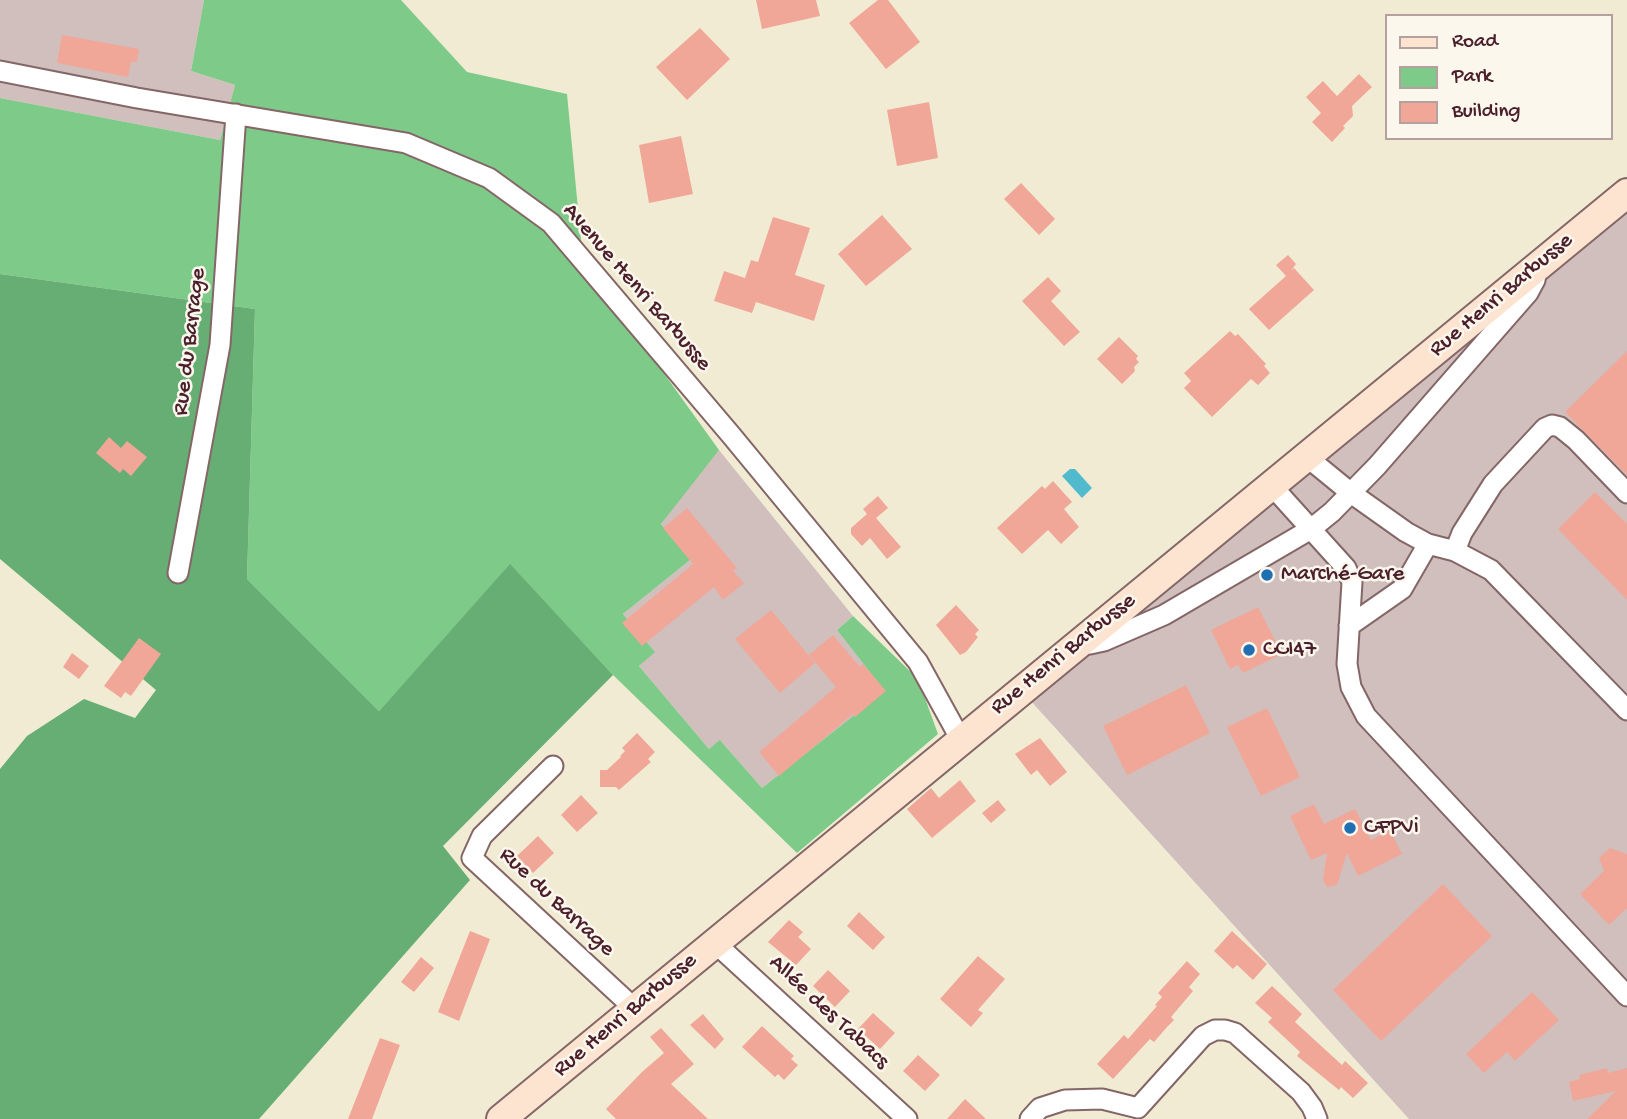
<!DOCTYPE html>
<html>
<head>
<meta charset="utf-8">
<style>
  body { margin:0 }
  #map { position:relative; width:1627px; height:1119px; overflow:hidden; background:#f1ebd4; font-family:"Gochi Hand",sans-serif }
  canvas { display:block }
  .legend { position:absolute; left:1385px; top:14px; width:228px; height:126px; box-sizing:border-box; background:#fbf7ec; border:2px solid #b4a19f; margin:0; padding:9px 12px; list-style:none; font-size:21px; color:#4a1f2b }
  .legend li { display:flex; align-items:center; gap:14px; height:35px }
  .legend b { width:35px; border:2px solid #b4a19f }
</style>
</head>
<body>
<div id="map">
<canvas width="1627" height="1119"></canvas>
<ul class="legend">
<li><b style="height:9px;background:#fde4d1"></b>Road</li>
<li><b style="height:19px;background:#7eca88"></b>Park</li>
<li><b style="height:19px;background:#f0a798"></b>Building</li>
</ul>
</div>
<script>
const context = document.querySelector('canvas').getContext('2d');
context.lineJoin = 'round';
function paint(path, color) {
  context.fillStyle = color;
  context.fill(path, 'evenodd');
}
function shape(rows) {
  const path = new Path2D();
  for (const r of rows) {
    path.moveTo(r[0], r[1]);
    for (let i = 2; i < r.length; i += 2) path.lineTo(r[i], r[i + 1]);
  }
  return path;
}
function strokePath(path, color, width, dash) {
  context.strokeStyle = color;
  context.lineWidth = width;
  context.lineCap = dash ? 'butt' : 'round';
  context.setLineDash(dash || []);
  context.stroke(path);
}
function drawText(font, color, halo, rows, align = 'center') {
  context.font = font + ' "Gochi Hand",sans-serif';
  context.lineWidth = 5;
  context.setLineDash([]);
  context.textBaseline = 'middle';
  context.strokeStyle = halo;
  context.fillStyle = color;
  for (const [text, x, y, turn = 0] of rows) {
    context.save();
    context.translate(x, y);
    context.rotate((+turn || 0) * Math.PI / 180);
    context.textAlign = isNaN(turn) ? turn : align;
    if (halo) context.strokeText(text, 0, 0);
    context.fillText(text, 0, 0);
    context.restore();
  }
}
const industrial = shape([
  [0,0,204,0,191,71,235,85,220,140,0,98],
  [1627,212,1627,1119,1409,1119,1030,700],
  [719,450,853,616,837,630,886,691,762,788,721,741,709,749,639,666,654,651,623,614,690,560,661,524,685,487]
]);
const green = shape([
  [204,0,401,0,467,72,567,94,583,261,719,450,661,524,690,560,623,614,655,652,639,666,709,749,720,740,762,788,885,691,837,630,853,616,918,679,938,734,797,853,613,675,510,565,379,711,247,579,255,309,0,274,0,98,220,140,235,85,191,71]
]);
const forest = shape([
  [0,274,255,309,247,579,379,711,510,564,613,675,443,846,470,880,259,1119,0,1119,0,769,27,736,84,699,135,718,156,690,0,559]
]);
const water = shape([
  [1070,469,1075,469,1092,488,1082,498,1062,476]
]);
const building = shape([
  [756,0,816,0,820,16,762,29],
  [878,0,888,0,920,42,886,69,849,23],
  [700,28,730,59,687,100,656,67],
  [62,35,139,49,137,62,131,62,128,77,57,63],
  [1359,74,1372,87,1352,106,1353,116,1343,126,1345,128,1332,142,1312,122,1321,113,1306,97,1323,81,1337,96],
  [929,102,938,158,897,166,887,110],
  [681,136,693,194,649,203,639,145],
  [1021,183,1055,219,1039,235,1004,199],
  [882,215,912,249,866,286,838,254],
  [773,217,810,228,795,275,825,285,814,321,756,302,752,313,714,301,724,271,745,278,751,260,758,262],
  [1288,255,1296,264,1291,271,1294,268,1314,290,1269,330,1249,309,1286,276,1276,265],
  [1048,277,1061,291,1051,301,1080,332,1064,346,1022,301],
  [1230,331,1235,336,1238,334,1266,364,1264,366,1270,373,1258,385,1251,379,1212,417,1184,388,1191,381,1184,373],
  [1119,337,1138,356,1136,359,1139,362,1134,367,1135,371,1122,384,1097,359],
  [1627,351,1627,475,1565,412],
  [109,437,121,448,127,441,147,457,131,476,123,469,120,473,96,453],
  [1053,481,1072,502,1064,509,1079,527,1061,544,1048,530,1022,554,997,528,1042,486,1045,489],
  [1595,492,1627,524,1627,600,1558,529],
  [878,496,888,508,876,518,901,547,887,559,870,538,862,546,851,534,851,528,867,514,863,509],
  [687,508,737,568,733,571,744,583,723,600,714,587,642,646,622,623,693,564,663,528],
  [956,605,979,630,975,634,978,637,966,652,960,655,936,625],
  [1258,607,1282,654,1243,673,1238,665,1230,669,1211,630],
  [771,610,815,663,780,693,735,639],
  [833,635,860,667,863,664,886,691,855,717,853,714,779,776,759,752,836,687,809,655],
  [139,638,161,654,131,696,125,692,121,698,104,686],
  [72,653,89,666,79,679,63,667],
  [1186,685,1210,733,1127,775,1103,726],
  [1267,708,1300,777,1261,796,1227,727],
  [637,733,655,752,648,759,651,762,619,790,616,787,600,787,600,770,607,770,621,757,620,756,625,751,622,748],
  [1040,738,1067,772,1050,786,1037,770,1031,775,1015,754],
  [960,780,976,801,932,838,907,809,931,788,939,798],
  [581,795,598,813,577,832,561,815],
  [998,800,1006,810,991,823,982,813],
  [1314,804,1324,824,1355,809,1371,840,1390,830,1402,854,1358,876,1347,853,1337,885,1327,887,1323,880,1327,853,1311,860,1290,816],
  [538,836,554,853,533,873,517,856],
  [1610,848,1627,854,1627,908,1609,925,1580,894,1604,871,1599,858],
  [1443,884,1492,936,1381,1041,1333,990],
  [859,912,885,937,873,950,847,926],
  [789,920,803,932,798,937,811,949,796,965,768,942],
  [470,931,490,939,459,1021,438,1012],
  [1232,931,1267,964,1253,980,1237,965,1233,969,1214,951],
  [978,956,1005,979,978,1010,983,1013,971,1027,940,999],
  [421,957,434,968,414,992,401,982],
  [1187,961,1200,974,1189,987,1193,991,1171,1017,1174,1020,1167,1027,1154,1042,1150,1039,1113,1079,1097,1064,1124,1035,1128,1039,1157,1006,1155,1005,1162,997,1158,993],
  [828,970,850,991,835,1007,813,986],
  [1272,986,1302,1014,1295,1022,1342,1065,1345,1061,1368,1083,1353,1098,1341,1087,1339,1090,1297,1056,1300,1052,1268,1022,1272,1018,1255,1003],
  [1532,992,1559,1020,1515,1061,1507,1052,1484,1073,1466,1054],
  [873,1013,895,1033,880,1049,858,1029],
  [703,1014,724,1039,715,1049,690,1025],
  [762,1026,794,1056,791,1059,798,1065,784,1080,778,1074,775,1077,742,1047],
  [661,1028,694,1064,671,1084,708,1119,616,1119,606,1109,642,1072,664,1053,650,1037],
  [380,1038,400,1045,372,1119,348,1119],
  [918,1055,940,1075,925,1091,903,1071],
  [1607,1068,1608,1073,1627,1068,1627,1119,1587,1119,1616,1091,1573,1101,1569,1082,1580,1079,1579,1075],
  [965,1099,986,1119,947,1119]
]);
const street = shape([
  [0,71,137,98,406,143,489,178,551,223,731,435,918,662,961,740],
  [1307,457,1351,493,1406,532,1428,544,1455,551,1491,570,1627,710],
  [1272,486,1346,568,1352,582,1347,664,1351,687,1366,716,1627,996],
  [1455,551,1462,533,1493,484,1545,428,1552,425,1560,427,1576,440,1627,493],
  [178,573,220,345,236,114],
  [1349,626,1402,589,1428,544],
  [1084,638,1090,644,1104,641,1164,615,1311,529,1332,512,1377,466,1528,293,1535,280,1537,269],
  [553,766,482,836,472,858,636,1010],
  [715,943,907,1119],
  [1138,1108,1203,1036,1215,1030,1225,1030,1235,1033,1301,1092,1312,1107,1317,1119],
  [1030,1119,1040,1108,1065,1100,1102,1099,1138,1108]
]);
const secondary = shape([
  [501,1119,1627,193]
]);
const markers = [
  [1267,575,7,"#1f6fb2"],
  [1249,650,7,"#1f6fb2"],
  [1350,828,7,"#1f6fb2"]
];
const streetNames = [
  ["Avenue Henri Barbusse",636,288,49],
  ["Rue Henri Barbusse",1502,296,-40],
  ["Rue du Barrage",191,342,-83],
  ["Rue Henri Barbusse",1064,655,-39],
  ["Rue du Barrage",556,903,43],
  ["Allée des Tabacs",828,1013,43],
  ["Rue Henri Barbusse",626,1016,-40]
];
const poiNames = [
  ["Marché-Gare",1281,575],
  ["CCI47",1263,650],
  ["CFPVi",1364,828]
];
paint(industrial, '#d1bfbe');
paint(green, '#7eca88');
paint(forest, '#66ae74');
paint(water, '#51bbcd');
paint(building, '#f0a798');
strokePath(street, '#846666', 23);
strokePath(secondary, '#846666', 32);
strokePath(street, '#fff', 19);
strokePath(secondary, '#fde4d1', 28);
for (const [x, y, r, color] of markers) {
  const dot = new Path2D();
  dot.arc(x, y, r, 0, 2 * Math.PI);
  context.fillStyle = color;
  context.fill(dot);
  strokePath(dot, '#fbf7ec', 2.5);
}
drawText('23px', '#4a1f2b', '#fbf7ec', streetNames);
drawText('23px', '#4a1f2b', '#fbf7ec', poiNames, 'left');
</script>
</body>
</html>
